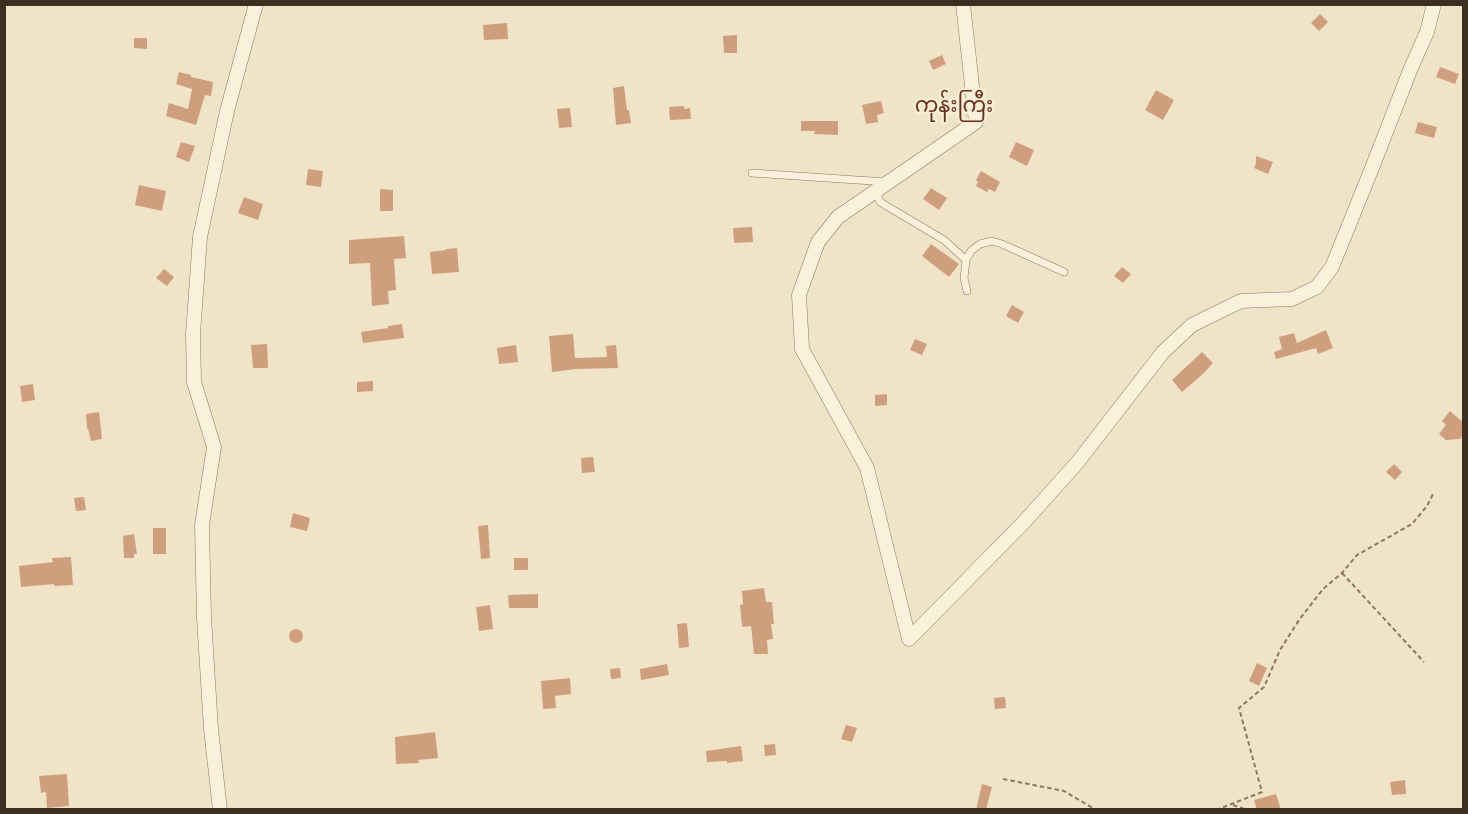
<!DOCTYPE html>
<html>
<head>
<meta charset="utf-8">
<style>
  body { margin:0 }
  #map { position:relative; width:1468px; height:814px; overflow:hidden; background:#f0e4c8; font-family:"Libre Baskerville",serif }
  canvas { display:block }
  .frame { position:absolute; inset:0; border:6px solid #3d2e20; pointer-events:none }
</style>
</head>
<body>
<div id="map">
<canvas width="1468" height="814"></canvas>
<div class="frame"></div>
</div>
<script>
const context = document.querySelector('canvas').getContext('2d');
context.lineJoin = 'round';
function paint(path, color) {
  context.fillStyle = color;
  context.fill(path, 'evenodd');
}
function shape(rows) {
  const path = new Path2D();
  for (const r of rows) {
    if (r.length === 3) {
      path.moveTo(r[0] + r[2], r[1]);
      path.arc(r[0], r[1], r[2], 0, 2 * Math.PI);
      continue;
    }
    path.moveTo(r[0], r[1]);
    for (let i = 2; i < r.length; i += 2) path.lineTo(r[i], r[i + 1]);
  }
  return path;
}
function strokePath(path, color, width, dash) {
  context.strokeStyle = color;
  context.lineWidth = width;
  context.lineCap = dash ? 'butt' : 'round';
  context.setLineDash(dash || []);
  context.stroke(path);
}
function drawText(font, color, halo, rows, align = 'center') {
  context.font = font + ' "Libre Baskerville","Noto Sans Myanmar",serif';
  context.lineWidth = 4.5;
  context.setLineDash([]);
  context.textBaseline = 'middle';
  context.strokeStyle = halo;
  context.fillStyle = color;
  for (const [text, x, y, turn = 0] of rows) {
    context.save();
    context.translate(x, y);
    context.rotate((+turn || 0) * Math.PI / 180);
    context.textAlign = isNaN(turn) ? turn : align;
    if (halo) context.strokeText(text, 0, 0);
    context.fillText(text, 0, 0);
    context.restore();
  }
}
const building = shape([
  [1320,14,1328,22,1319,31,1311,23],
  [507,23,508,39,484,40,483,25],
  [737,35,737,53,724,53,723,36],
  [134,38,147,38,147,49,134,48],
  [942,55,946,64,933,70,929,61],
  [1440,67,1459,74,1455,84,1436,77],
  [179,72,191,75,191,77,213,82,211,96,205,95,196,125,166,116,169,103,188,109,192,89,176,84],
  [624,86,627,110,629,110,631,123,616,125,613,88],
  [1156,90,1174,100,1163,120,1145,110],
  [881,101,884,113,877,115,878,122,866,124,862,105],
  [684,106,684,109,690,108,691,119,670,120,669,107],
  [570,108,572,127,559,128,557,109],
  [801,121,838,121,838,135,814,134,815,131,801,131],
  [1418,122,1437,127,1434,138,1415,133],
  [181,142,195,146,189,162,176,157],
  [1016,142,1034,150,1027,166,1009,157],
  [1256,156,1273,162,1268,174,1254,168,1256,163],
  [308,169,323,171,321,187,306,185],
  [981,171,1000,182,995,192,989,189,987,192,976,186,978,182,976,180],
  [139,185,166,191,162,211,135,205],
  [931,188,947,198,939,210,923,199],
  [380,189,393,190,393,211,380,211],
  [244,197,263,204,258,220,238,213],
  [752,227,753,242,734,243,733,228],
  [404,236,406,258,394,259,396,290,388,291,389,304,372,306,370,263,349,264,349,240],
  [931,244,959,264,949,277,922,256],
  [457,248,459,272,432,274,430,252,446,250,446,249],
  [1122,267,1131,274,1123,283,1114,276],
  [164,269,174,277,167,286,156,278],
  [1012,305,1024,312,1018,323,1006,316],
  [402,324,404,338,363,343,361,332,388,328,388,326],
  [1326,330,1333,348,1318,354,1316,348,1276,359,1274,352,1282,349,1279,337,1294,333,1297,343],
  [573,334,575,358,607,357,606,346,616,345,618,368,576,369,552,372,549,336],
  [915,339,927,344,922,355,910,350],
  [267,344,268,368,253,368,251,345],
  [516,345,518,362,499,364,497,348],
  [1202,352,1213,363,1204,373,1182,392,1172,380],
  [373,381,373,391,357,392,357,382],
  [33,384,35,400,22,402,20,386],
  [887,394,887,405,875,406,875,395],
  [1450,411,1464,423,1464,434,1460,439,1446,440,1439,434,1446,425,1442,421],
  [99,412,102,439,91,441,88,429,87,429,86,414],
  [593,457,595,472,582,473,581,458],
  [1394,464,1402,472,1395,480,1386,472],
  [84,497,86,510,76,511,74,498],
  [293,513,310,518,307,531,290,527],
  [488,525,490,558,481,559,478,526],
  [153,528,166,528,166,554,153,554],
  [134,534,137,554,134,554,134,558,124,558,123,536],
  [71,557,73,585,54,586,54,584,21,587,19,566,53,562,52,558],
  [514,558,528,558,528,570,514,570],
  [764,588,766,602,772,602,774,624,771,624,773,639,767,640,768,654,754,654,751,626,742,627,740,605,743,604,742,591],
  [538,594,538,608,509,608,508,595],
  [490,605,493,629,479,631,476,607],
  [687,623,689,647,679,648,677,624],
  [296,636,7],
  [1257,663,1267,668,1259,686,1249,681],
  [667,664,669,675,641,680,640,669],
  [620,668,621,678,611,679,610,669],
  [570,678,571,694,555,696,556,708,543,709,541,681],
  [1005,697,1006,708,995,709,994,698],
  [846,725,857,728,852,742,841,739],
  [435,732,438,758,418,760,419,763,396,764,395,737],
  [775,744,776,755,765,756,764,745],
  [741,746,743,761,727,763,727,761,707,762,706,751],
  [67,774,69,806,47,808,46,792,41,793,39,776],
  [1405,780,1406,794,1392,795,1390,782],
  [982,784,992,787,986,810,976,810],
  [1276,794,1281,810,1257,810,1254,800]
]);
const path = shape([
  [1342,573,1424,662],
  [1003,779,1064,791,1096,810],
  [1233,805,1247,810],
  [1216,810,1262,792,1239,708,1264,687,1280,650,1299,620,1323,589,1342,573,1357,555,1412,524,1427,506,1434,492]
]);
const service = shape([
  [752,173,887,182],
  [876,191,880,202,944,240,966,260],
  [967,291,964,278,966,260,971,251,980,244,992,241,1002,244,1064,272]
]);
const minor = shape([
  [909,639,1024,522,1077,463,1163,352,1192,325,1241,301,1292,299,1317,287,1332,267,1372,168,1411,68,1427,32,1434,4],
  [909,639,867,468,802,349,799,295,818,242,838,217,976,122,963,4],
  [220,810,211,729,204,618,202,525,214,447,194,382,193,334,200,237,227,111,256,4]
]);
const quarterNames = [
  ["ကုန်းကြီး",954,106]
];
paint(building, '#cf9f7d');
strokePath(service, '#8d765c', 8);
strokePath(minor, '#8d765c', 15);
strokePath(path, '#8d765c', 2, [4.5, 3]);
strokePath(service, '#faf1dc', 7);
strokePath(minor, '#faf1dc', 14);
drawText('21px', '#6b2e1e', '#f7eed8', quarterNames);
</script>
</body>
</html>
